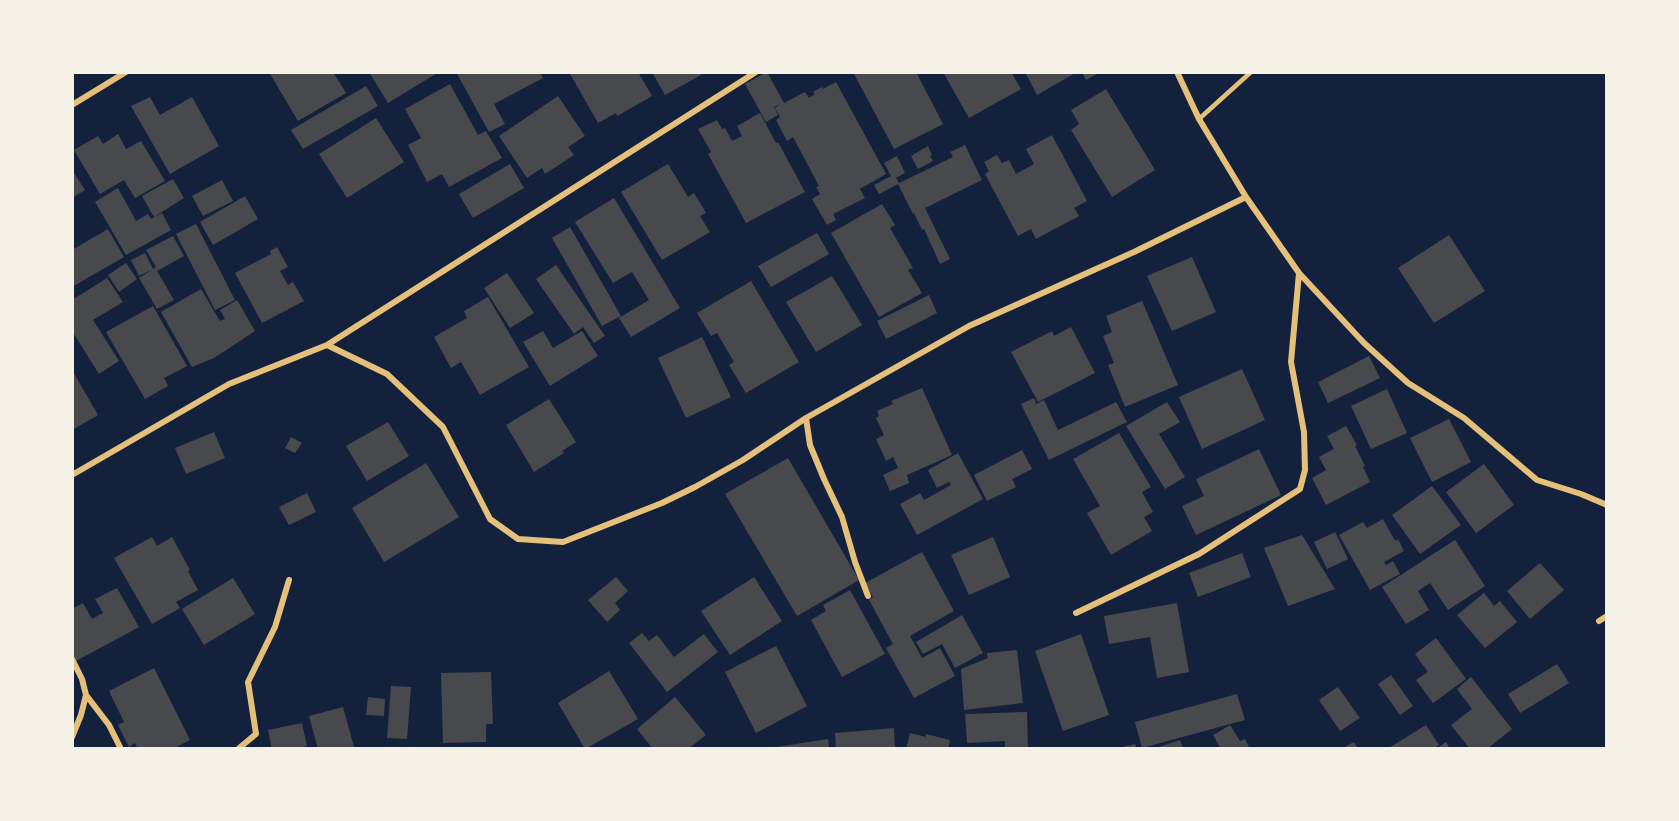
<!DOCTYPE html>
<html>
<head>
<meta charset="utf-8">
<style>
  body { margin:0 }
  #map { position:relative; width:1679px; height:821px; overflow:hidden; background:#14213d; font-family:Raleway,sans-serif }
  canvas { display:block }
  .frame { position:absolute; inset:0; border:74px solid #f6f1e7; pointer-events:none }
</style>
</head>
<body>
<div id="map">
<canvas width="1679" height="821"></canvas>
<div class="frame"></div>
</div>
<script>
const context = document.querySelector('canvas').getContext('2d');
context.lineJoin = 'round';
function paint(path, color) {
  context.fillStyle = color;
  context.fill(path, 'evenodd');
}
function shape(rows) {
  const path = new Path2D();
  for (const r of rows) {
    path.moveTo(r[0], r[1]);
    for (let i = 2; i < r.length; i += 2) path.lineTo(r[i], r[i + 1]);
  }
  return path;
}
function strokePath(path, color, width, dash) {
  context.strokeStyle = color;
  context.lineWidth = width;
  context.lineCap = dash ? 'butt' : 'round';
  context.setLineDash(dash || []);
  context.stroke(path);
}
const building = shape([
  [269,72,333,72,346,93,298,121],
  [369,72,439,72,388,103],
  [456,72,540,72,543,78,494,104,505,124,489,132],
  [569,72,638,72,652,96,617,116,616,113,598,123],
  [652,72,699,72,701,75,665,95],
  [767,72,784,103,805,92,809,98,815,94,813,92,822,87,823,89,836,82,886,174,860,189,865,198,833,214,836,220,827,225,812,199,820,194,816,187,819,186,793,137,787,141,776,120,780,117,775,108,780,104,774,107,778,115,766,122,745,84],
  [853,72,916,72,943,124,894,149],
  [943,72,1011,72,1021,89,969,118],
  [1025,72,1077,72,1037,95],
  [1082,72,1100,72,1086,80],
  [450,84,478,135,486,131,502,158,449,187,442,174,427,182,408,145,421,138,405,109],
  [366,86,378,106,303,149,291,130],
  [1106,89,1155,170,1112,197,1071,130,1079,124,1071,110],
  [558,96,585,136,568,147,574,155,545,174,542,168,527,178,499,136],
  [150,97,160,115,192,97,219,146,170,174,131,106],
  [760,113,776,143,778,142,805,192,746,223,708,154,711,152,698,129,717,120,722,129,725,128,732,141,742,136,737,126],
  [376,118,404,162,347,198,319,154],
  [118,134,126,149,141,141,165,181,135,198,124,180,100,194,74,150,98,136,103,144],
  [1052,135,1087,201,1074,208,1079,216,1036,239,1031,229,1018,236,985,174,989,171,984,162,997,155,1002,163,1009,160,1016,174,1034,164,1026,149],
  [965,145,982,180,925,208,950,259,940,264,924,229,922,230,914,213,913,214,898,184,879,194,874,185,891,176,884,163,897,156,905,173,896,178,899,183,953,157,950,152],
  [928,146,932,155,930,156,933,161,918,169,911,156],
  [510,164,524,188,473,218,459,194],
  [668,164,688,197,694,193,706,213,700,216,710,232,662,260,621,192],
  [72,170,85,190,72,198],
  [173,179,184,198,154,217,142,196],
  [222,180,233,201,203,216,192,196],
  [118,188,136,221,148,214,151,219,162,213,171,230,126,255,95,202],
  [245,196,258,219,213,245,200,222],
  [614,198,680,308,631,337,619,318,649,300,632,272,613,283,575,222],
  [882,204,895,225,890,228,913,268,908,270,922,293,879,317,831,233],
  [196,224,235,300,215,310,176,234],
  [570,227,621,316,602,326,552,238],
  [108,229,124,257,72,287,72,250],
  [817,233,829,254,771,287,758,266],
  [1449,235,1485,291,1434,323,1398,268],
  [173,236,184,256,157,271,174,300,157,309,139,278,156,267,146,250],
  [277,247,288,267,280,271,288,285,293,282,304,301,262,323,235,273,271,254,270,251],
  [145,253,153,269,139,276,131,260],
  [1192,257,1216,312,1172,331,1147,276],
  [126,263,137,279,119,292,108,275],
  [556,265,605,336,594,343,583,327,574,334,536,279],
  [507,273,534,313,510,328,484,288],
  [832,276,862,325,816,352,786,302],
  [107,278,123,302,93,320,119,361,99,374,72,331,72,300],
  [751,281,799,362,746,393,729,365,734,362,717,333,711,336,697,313],
  [201,289,220,321,225,319,220,310,237,300,255,331,214,358,192,367,161,312],
  [929,295,937,313,886,339,877,321],
  [488,297,529,367,480,395,461,362,451,368,434,337,467,318,464,311],
  [1142,301,1178,385,1125,407,1108,365,1114,363,1103,336,1112,332,1106,316],
  [153,306,187,366,164,378,168,386,145,399,106,332],
  [1071,327,1095,373,1038,402,1011,352,1052,331,1054,336],
  [543,331,553,348,582,331,598,356,550,386,523,342],
  [702,337,731,397,686,418,658,358],
  [1369,356,1380,378,1328,403,1318,382],
  [1242,369,1265,420,1202,449,1179,397],
  [72,370,98,415,72,430],
  [922,388,952,455,907,475,909,483,890,491,883,475,898,468,893,457,886,461,876,439,884,435,876,418,879,416,877,411,893,404,891,401],
  [1387,389,1407,433,1371,449,1351,406],
  [1034,398,1036,403,1034,405,1044,400,1058,430,1116,402,1127,422,1049,460,1021,404],
  [549,399,576,442,562,451,564,453,534,472,506,425],
  [1167,402,1180,422,1159,434,1185,477,1165,489,1126,426],
  [1449,419,1471,462,1432,482,1410,438],
  [388,422,409,456,367,481,346,446],
  [1346,426,1357,445,1355,446,1365,466,1363,467,1370,482,1326,505,1312,478,1326,470,1319,457,1334,449,1327,436],
  [214,432,225,458,186,474,175,448],
  [1119,433,1151,487,1142,492,1153,512,1144,517,1152,531,1111,555,1087,513,1100,506,1073,459],
  [291,437,302,443,295,453,285,448],
  [1259,449,1281,495,1196,535,1182,506,1204,496,1196,479],
  [1022,450,1032,469,1012,479,1016,487,987,501,974,475],
  [958,453,983,499,917,535,900,504,920,493,924,500,951,485,949,482,937,488,928,470],
  [788,458,859,580,797,616,725,494],
  [426,463,459,517,384,562,352,508],
  [1484,464,1514,505,1476,533,1446,492],
  [1432,486,1461,525,1420,554,1392,515],
  [307,493,316,512,289,525,279,507],
  [1383,519,1395,541,1398,539,1404,551,1384,562,1386,565,1393,561,1400,574,1370,590,1339,535,1363,522,1367,528],
  [1335,532,1348,559,1327,569,1314,542],
  [1302,535,1335,589,1288,606,1264,548],
  [152,537,157,546,172,537,190,570,188,571,198,590,176,602,180,608,152,624,114,558],
  [993,537,1010,577,969,595,951,555],
  [1455,540,1485,586,1448,610,1430,583,1418,591,1429,610,1406,624,1382,587],
  [922,552,954,611,910,636,922,658,940,648,955,676,914,698,886,648,893,644,869,600,873,597,865,583],
  [1242,553,1251,577,1198,597,1189,573],
  [1540,563,1564,590,1530,619,1507,591],
  [616,577,628,591,615,603,620,610,607,622,588,600],
  [754,577,782,621,730,655,701,611],
  [233,578,255,614,204,645,182,609],
  [117,588,139,627,76,661,72,654,72,614,74,613,72,609,83,603,92,619,103,613,95,599],
  [850,590,885,654,842,677,811,620,826,611,823,605],
  [1484,593,1494,606,1500,601,1517,622,1485,648,1457,615],
  [1177,603,1189,672,1157,678,1150,637,1109,644,1104,616],
  [962,615,983,653,955,668,942,644,923,654,916,642],
  [642,633,649,641,657,635,674,657,704,634,718,652,667,692,629,643],
  [1081,634,1109,715,1063,731,1035,651],
  [1436,638,1466,679,1433,703,1416,680,1428,672,1415,654],
  [776,646,807,706,756,733,725,672],
  [1017,650,1023,703,964,710,961,669,988,658,987,653],
  [1557,664,1569,683,1520,713,1508,694],
  [154,668,190,740,172,749,138,749,135,743,129,747,118,725,124,722,109,691],
  [609,671,638,719,585,749,558,703],
  [491,672,493,724,486,724,486,742,443,743,441,673],
  [1391,675,1413,706,1400,715,1378,684],
  [1471,677,1512,729,1487,749,1470,749,1451,725,1472,709,1457,689],
  [391,686,411,687,407,739,387,738],
  [1338,687,1360,718,1340,731,1319,700],
  [1237,694,1245,720,1142,748,1135,722],
  [368,697,385,699,384,716,366,715],
  [675,697,706,735,688,749,653,749,637,729],
  [343,707,354,747,345,749,318,749,309,716],
  [1027,712,1028,749,1005,749,1005,741,967,743,965,714],
  [302,723,307,746,293,749,272,749,268,730],
  [1230,725,1240,741,1245,739,1250,749,1221,749,1213,735],
  [1426,725,1439,745,1432,749,1387,749],
  [894,728,895,749,836,749,835,733],
  [910,733,926,737,926,734,950,740,948,749,906,749],
  [828,739,829,749,770,749,770,748],
  [1180,740,1183,749,1153,749],
  [1354,742,1358,749,1341,749],
  [1446,742,1450,749,1436,749],
  [1135,744,1137,749,1118,749,1118,748]
]);
const service = shape([
  [1199,119,1251,72]
]);
const minor = shape([
  [72,105,126,72],
  [1299,273,1364,343,1408,383,1464,418,1537,480,1581,494,1607,505],
  [327,345,756,72],
  [806,418,810,445,824,479,842,517,855,562,868,596],
  [72,475,229,384,327,345,387,374,443,427,490,519,518,539,563,542,662,503,695,487,743,460,806,418,969,326,1134,252,1246,197],
  [1076,613,1199,554,1300,489,1305,470,1304,432,1291,362,1299,273,1246,197,1199,119,1177,72],
  [1599,621,1607,616],
  [72,659,82,679,86,695,81,715,72,737],
  [86,695,109,725,121,749],
  [238,749,256,734,248,682,275,627,289,580]
]);
paint(building, '#48494c');
strokePath(service, '#e5c07b', 4.5);
strokePath(minor, '#e5c07b', 6);
</script>
</body>
</html>
